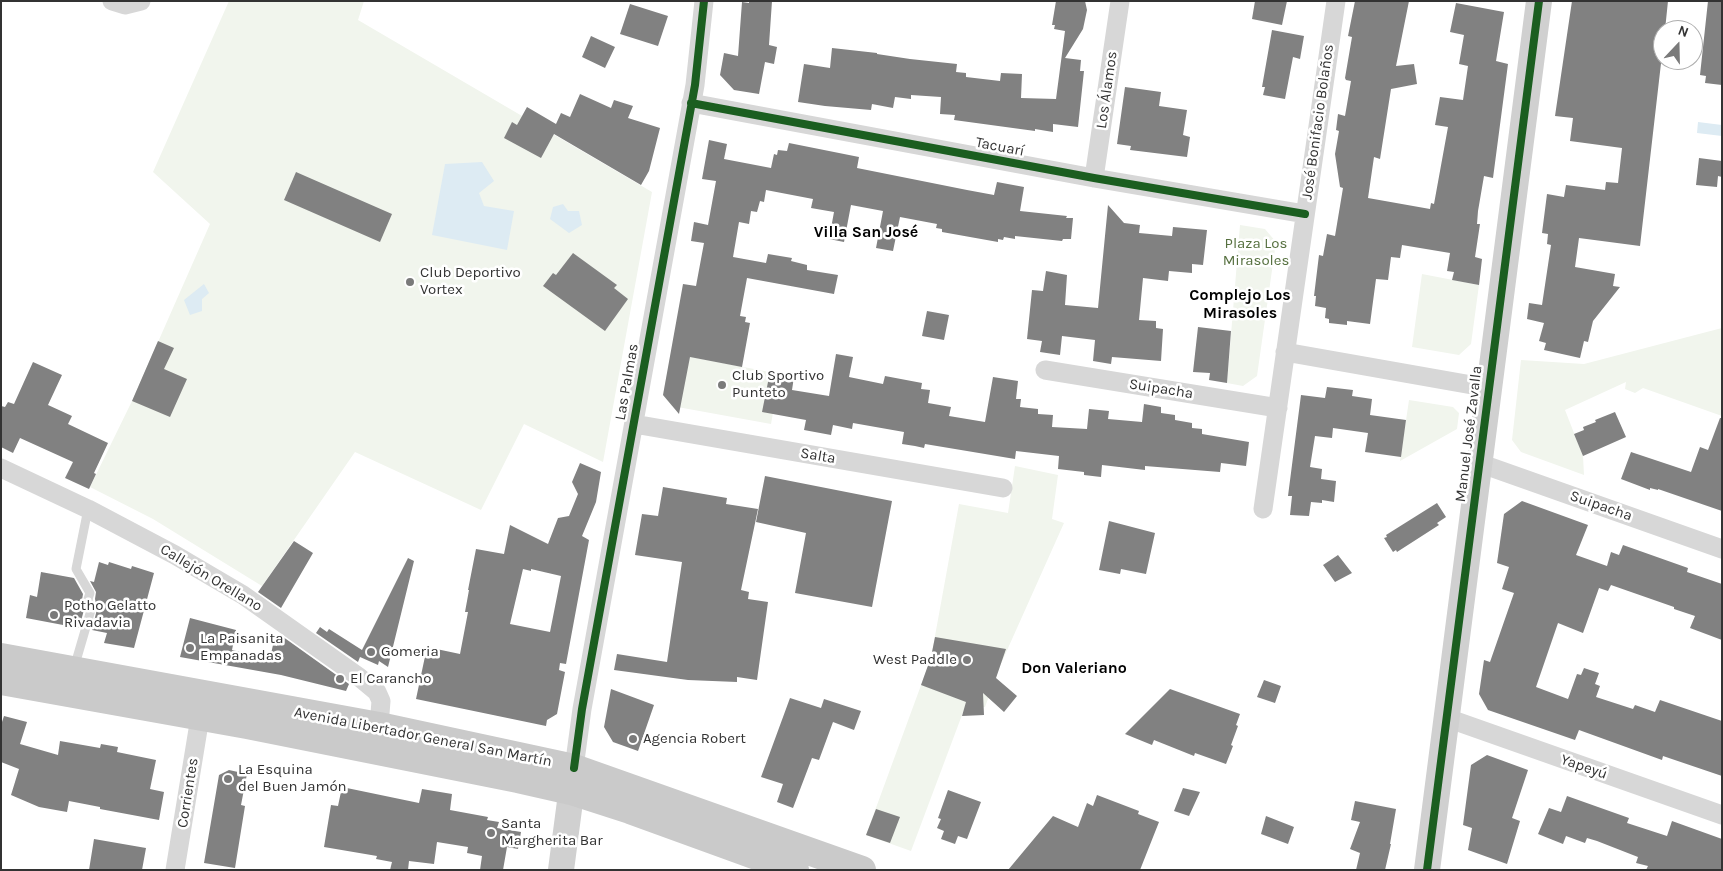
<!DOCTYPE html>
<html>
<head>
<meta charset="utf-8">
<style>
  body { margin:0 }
  #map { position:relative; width:1723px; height:871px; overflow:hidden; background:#fff; font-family:Karla,sans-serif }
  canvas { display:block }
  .frame { position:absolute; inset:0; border:2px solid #333; pointer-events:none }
  .north { position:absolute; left:1653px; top:20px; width:50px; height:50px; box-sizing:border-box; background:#fff; border:1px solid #adadad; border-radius:50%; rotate:21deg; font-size:14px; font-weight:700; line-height:20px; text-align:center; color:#333 }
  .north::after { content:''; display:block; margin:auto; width:18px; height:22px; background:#7a7a7a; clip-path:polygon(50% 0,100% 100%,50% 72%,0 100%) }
</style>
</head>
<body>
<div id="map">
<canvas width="1723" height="871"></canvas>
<div class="frame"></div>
<div class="north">N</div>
</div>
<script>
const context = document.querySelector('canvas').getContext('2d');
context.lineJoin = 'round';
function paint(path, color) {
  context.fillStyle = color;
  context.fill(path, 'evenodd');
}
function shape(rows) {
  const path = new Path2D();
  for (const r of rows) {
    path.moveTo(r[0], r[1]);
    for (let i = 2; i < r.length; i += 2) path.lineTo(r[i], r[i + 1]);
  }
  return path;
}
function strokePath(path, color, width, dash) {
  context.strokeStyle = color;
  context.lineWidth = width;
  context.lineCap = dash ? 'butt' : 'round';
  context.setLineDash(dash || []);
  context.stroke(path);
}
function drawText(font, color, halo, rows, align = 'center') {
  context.font = font + ' Karla,sans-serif';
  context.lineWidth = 5;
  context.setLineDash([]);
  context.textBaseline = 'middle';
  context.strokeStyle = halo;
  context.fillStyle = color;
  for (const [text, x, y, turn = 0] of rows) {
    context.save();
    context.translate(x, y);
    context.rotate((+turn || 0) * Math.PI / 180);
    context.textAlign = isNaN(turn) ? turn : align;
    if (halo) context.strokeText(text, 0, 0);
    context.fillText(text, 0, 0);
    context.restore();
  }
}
const green = shape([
  [229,1,364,1,358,20,652,192,603,462,524,424,481,510,355,452,262,586,153,519,90,487,132,401,210,224,153,172],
  [1240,225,1265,229,1276,242,1257,376,1243,386,1227,383],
  [1422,274,1479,285,1471,344,1459,355,1412,347],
  [1722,328,1722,416,1643,388,1635,393,1625,389,1626,382,1565,410,1583,456,1584,475,1521,452,1512,440,1521,360,1584,364],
  [671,353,780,374,771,424,672,406,663,395],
  [1409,400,1453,407,1459,413,1457,429,1400,461],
  [1015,466,1058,475,1052,519,1064,523,1000,666,985,707,965,707,911,851,866,835,931,658,959,504,1008,513]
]);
const water = shape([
  [1698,122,1722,125,1722,136,1697,133],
  [482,162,494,181,479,193,484,206,514,211,507,250,432,235,445,164],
  [563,204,568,211,579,211,582,225,569,233,550,219,553,207],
  [204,284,209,293,202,299,202,311,190,315,184,300]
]);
const building = shape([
  [749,1,772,1,769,45,777,47,774,64,765,62,759,94,734,90,720,75,724,53,738,56,742,2,749,3],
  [1056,1,1085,1,1087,10,1083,29,1065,58,1081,60,1080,71,1084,71,1078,127,1053,124,1053,132,1035,129,1035,131,954,120,955,115,940,114,941,97,911,95,911,99,895,97,893,108,872,104,871,110,825,106,798,102,804,64,830,68,832,48,877,53,877,54,910,59,957,64,956,72,966,73,966,77,1000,81,1001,73,1022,74,1021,98,1056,99,1065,31,1054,29,1055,25,1052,25],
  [1255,1,1287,1,1282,25,1252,19],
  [1355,1,1409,1,1396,66,1414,64,1417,84,1391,89,1380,159,1374,157,1368,198,1430,209,1431,203,1434,204,1448,127,1435,125,1440,97,1463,100,1468,66,1459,64,1464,35,1450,32,1456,3,1504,12,1496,61,1508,64,1493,178,1484,176,1478,211,1477,224,1480,224,1475,257,1482,259,1479,285,1452,280,1454,272,1447,271,1450,253,1402,245,1400,258,1391,257,1388,280,1376,279,1370,324,1347,321,1347,325,1329,323,1329,319,1325,318,1326,308,1315,306,1316,296,1314,296,1319,255,1323,256,1327,234,1335,236,1343,188,1340,187,1335,154,1339,131,1336,130,1338,114,1345,116,1351,81,1346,80,1345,78,1352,37,1348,36],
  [1572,1,1668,1,1665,30,1663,30,1663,46,1640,246,1579,238,1575,267,1615,274,1613,286,1620,287,1593,321,1588,342,1584,341,1580,358,1544,350,1546,343,1539,341,1544,323,1527,319,1529,303,1542,305,1551,245,1547,244,1548,234,1542,233,1547,194,1564,197,1566,185,1605,190,1606,182,1618,183,1622,148,1570,141,1573,118,1555,116],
  [1708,1,1722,1,1722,85,1705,83,1706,76,1700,75],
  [630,4,668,16,658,46,620,34],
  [1272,30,1304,36,1300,59,1293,57,1285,99,1263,95,1265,87,1262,87],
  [591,36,615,47,605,68,582,57],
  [1125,87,1161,92,1159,106,1187,110,1183,135,1190,137,1187,157,1130,150,1131,146,1117,144],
  [580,94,611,108,614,100,633,106,628,118,660,128,649,171,641,185,554,134,541,158,504,138,512,122,517,125,527,107,556,124,561,113,570,117],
  [709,140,727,144,724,159,771,168,774,154,777,155,778,150,787,151,789,143,859,157,857,168,967,190,994,195,997,182,1024,187,1020,211,1067,216,1066,218,1073,218,1071,239,1063,239,1062,241,1015,236,1015,239,1004,237,1003,240,998,239,998,242,942,232,942,229,936,228,937,224,900,217,893,251,876,248,883,211,851,205,844,242,829,239,834,212,811,208,813,199,766,190,764,202,760,201,757,212,751,211,749,224,739,222,733,257,766,263,768,254,792,258,791,261,807,265,807,270,838,275,834,294,747,278,740,316,746,317,745,322,750,323,742,367,690,357,679,414,663,395,683,284,696,286,704,243,691,241,694,222,708,225,716,181,702,179],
  [1699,158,1722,161,1722,177,1718,176,1717,187,1696,185],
  [296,172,392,214,380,242,284,200],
  [1108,205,1124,223,1140,225,1139,233,1172,236,1173,227,1207,230,1203,265,1192,264,1192,273,1169,271,1168,281,1143,278,1139,320,1156,321,1156,328,1163,329,1161,361,1112,357,1111,364,1093,361,1095,340,1062,336,1060,355,1040,352,1042,341,1027,339,1032,290,1043,291,1046,271,1067,275,1065,305,1098,308],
  [573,253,617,285,614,288,628,299,605,331,543,286,553,273,556,275],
  [927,311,949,315,944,340,922,336],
  [1198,327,1231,331,1227,383,1209,380,1210,373,1193,372],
  [158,341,174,348,164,369,187,379,170,417,132,401],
  [836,354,853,357,849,377,883,384,885,376,922,383,921,389,930,390,928,403,951,407,949,416,985,422,993,377,1018,381,1016,399,1021,399,1020,407,1038,409,1038,414,1053,415,1052,427,1087,429,1089,409,1109,411,1108,419,1142,422,1144,404,1161,407,1161,413,1175,415,1175,420,1192,423,1192,428,1202,429,1202,434,1249,442,1246,466,1221,463,1220,472,1145,466,1145,470,1102,465,1101,477,1084,475,1084,472,1058,469,1059,456,1016,451,1015,459,925,444,924,448,915,446,902,444,904,432,853,423,852,429,833,425,831,435,804,430,806,420,762,412,770,372,794,377,792,390,829,396],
  [33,362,62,375,48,405,72,416,68,424,108,443,94,473,96,474,89,489,65,478,73,462,20,438,13,453,1,447,1,406,5,407,8,402,14,404],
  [1327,387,1353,390,1352,396,1372,399,1370,415,1406,420,1401,457,1365,452,1368,433,1333,428,1332,438,1315,436,1310,467,1322,469,1321,479,1336,481,1334,502,1322,500,1322,503,1311,502,1309,516,1290,515,1292,496,1288,496,1301,395,1325,398],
  [1615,412,1626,437,1583,456,1574,434,1584,430,1583,427,1596,422,1595,420],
  [1720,418,1722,418,1722,511,1658,489,1658,490,1650,488,1650,490,1621,479,1631,452,1691,472,1700,447,1708,450],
  [580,463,601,472,596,502,582,536,589,540,566,664,560,663,559,670,565,672,557,714,547,720,546,726,416,699,427,647,460,654,468,612,465,612,469,590,468,590,476,549,504,554,510,525,548,544,558,518,569,516,578,494,572,482],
  [523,569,531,571,531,569,561,576,550,632,510,624],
  [765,476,892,501,872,607,795,593,806,533,756,522],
  [663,487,727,498,726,504,758,509,741,590,749,592,748,599,768,602,757,680,737,677,737,682,688,680,614,670,617,654,667,662,682,562,635,555,642,514,658,516],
  [1522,501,1588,525,1576,555,1607,566,1611,552,1619,555,1623,545,1688,568,1687,572,1722,584,1722,640,1690,628,1695,616,1674,609,1674,607,1611,585,1608,591,1599,588,1583,633,1558,623,1536,687,1568,699,1577,674,1581,675,1584,668,1599,673,1595,684,1600,686,1596,697,1633,709,1635,705,1655,712,1660,700,1722,721,1722,776,1663,756,1662,760,1579,730,1575,740,1488,710,1479,694,1484,660,1490,662,1514,593,1502,589,1509,567,1497,563,1504,514],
  [1437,503,1446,517,1437,523,1439,525,1397,552,1396,550,1393,552,1384,538,1387,537,1386,535],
  [1109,521,1155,533,1146,574,1121,569,1120,574,1099,570],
  [294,541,313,553,281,608,258,592],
  [1338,555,1352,573,1335,582,1323,565],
  [408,558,414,561,388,667,379,661,378,665,360,657,358,662,316,633,320,627,327,632,329,629,362,650],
  [99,562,108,565,109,562,131,569,132,566,154,573,134,648,104,643,107,633,92,630,97,609,95,599,96,592,90,581,94,582],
  [41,572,74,578,83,594,82,600,84,610,79,628,26,618,30,595,37,597],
  [190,618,236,630,232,650,270,658,273,645,277,646,279,634,349,684,346,691,281,675,180,657],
  [935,637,1006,649,996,678,1017,696,1004,712,983,693,984,715,962,716,966,702,921,685,931,657],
  [1264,680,1281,686,1275,703,1257,697],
  [611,689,654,705,638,751,613,742,604,727],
  [1170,689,1240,714,1236,725,1238,726,1231,745,1233,746,1226,764,1195,753,1194,756,1154,740,1152,745,1125,734],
  [790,698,821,708,824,699,861,711,854,730,833,722,819,760,812,758,793,808,777,802,783,784,761,777],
  [4,716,27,722,20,744,58,755,60,741,100,748,101,744,118,747,117,752,156,760,150,789,164,792,159,820,100,809,100,807,69,801,67,812,39,807,11,795,19,769,1,762,1,725],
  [1487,755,1528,770,1512,818,1520,821,1507,864,1468,850,1472,828,1463,825,1471,765],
  [229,770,247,774,241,805,245,806,235,868,204,863,219,775],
  [342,787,419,803,422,789,452,794,450,810,488,817,487,820,499,822,497,828,521,832,518,849,507,847,503,870,480,870,482,856,467,853,468,847,437,842,434,864,409,861,408,870,390,870,392,862,376,859,377,856,324,847,331,805,338,806],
  [1183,788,1200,792,1189,816,1174,811],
  [948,790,981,802,967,839,958,836,955,844,941,839,944,831,937,828,941,819,938,818],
  [1097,795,1139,811,1138,814,1159,822,1140,870,1008,870,1053,816,1078,827,1087,803,1093,806],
  [1567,796,1629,818,1627,823,1667,836,1672,821,1722,839,1722,870,1646,870,1648,866,1636,863,1638,857,1597,841,1587,838,1585,843,1566,836,1563,844,1538,834,1549,808,1561,812],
  [1355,801,1396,809,1390,844,1391,844,1385,870,1356,870,1360,853,1350,849,1360,822,1351,820],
  [876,809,900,817,890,843,866,835],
  [1266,816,1294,827,1288,844,1261,834],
  [94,839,146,848,142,870,89,870]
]);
const lane = shape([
  [74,668,91,610,88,599,90,593,76,569,88,509]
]);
const street = shape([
  [112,1,125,5,141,1],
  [691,103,1094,178,1305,214],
  [1094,178,1120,1],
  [1285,352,1489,388],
  [1045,370,1278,408],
  [634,424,1003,488],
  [1479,463,1722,549],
  [1,468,88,509,175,555,243,595,359,677,377,692,381,701,379,726],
  [1263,509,1336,1],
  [1447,718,1722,815],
  [574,768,582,709,695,85,704,1],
  [175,870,202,705]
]);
const secondary = shape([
  [561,870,574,771],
  [1427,870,1539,1]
]);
const primary = shape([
  [1,657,379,726,574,768,862,870],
  [1,681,247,725,518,779,571,791,630,810,795,870]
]);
const cycleway = shape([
  [691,103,1094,178,1305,214],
  [574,768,582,709,695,85,704,1],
  [1427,870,1539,1]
]);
const markers = [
  [410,282,5,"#7a7a7a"],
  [722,385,5,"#7a7a7a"],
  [54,615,5,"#7a7a7a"],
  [190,648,5,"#7a7a7a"],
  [371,652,5,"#7a7a7a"],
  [967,660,5,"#7a7a7a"],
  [340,679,5,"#7a7a7a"],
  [633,739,5,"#7a7a7a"],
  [228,779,5,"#7a7a7a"],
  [491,833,5,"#7a7a7a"]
];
const streetNames = [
  ["Los Álamos",1107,90,-82],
  ["José Bonifacio Bolaños",1318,122,-82],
  ["Tacuarí",1000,147,11],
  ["Las Palmas",627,382,-80],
  ["Suipacha",1161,389,9],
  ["Manuel José Zavalla",1469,434,-83],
  ["Salta",818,456,10],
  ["Suipacha",1601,506,19],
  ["Callejón Orellano",211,578,31],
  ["Avenida Libertador General San Martín",423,737,11],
  ["Yapeyú",1584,767,19],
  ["Corrientes",188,793,-81]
];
const parkNames = [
  ["Plaza Los",1256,244],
  ["Mirasoles",1256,261]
];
const poiNames = [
  ["Club Deportivo",420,273],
  ["Vortex",420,290],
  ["Club Sportivo",732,376],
  ["Punteto",732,393],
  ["Potho Gelatto",64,606],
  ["Rivadavia",64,623],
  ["La Paisanita",200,639],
  ["Empanadas",200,656],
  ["Gomeria",381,652],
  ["West Paddle",957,660,"right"],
  ["El Carancho",350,679],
  ["Agencia Robert",643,739],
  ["La Esquina",238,770],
  ["del Buen Jamón",238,787],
  ["Santa",501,824],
  ["Margherita Bar",501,841]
];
const neighbourhoodNames = [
  ["Villa San José",866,232],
  ["Complejo Los",1240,295],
  ["Mirasoles",1240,313],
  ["Don Valeriano",1074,668]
];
paint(green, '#f1f5ed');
paint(water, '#ddebf3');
paint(building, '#818181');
strokePath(lane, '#d7d7d7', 9);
strokePath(street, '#d7d7d7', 19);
strokePath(secondary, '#d0d0d0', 26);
strokePath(primary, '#cacaca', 28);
strokePath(cycleway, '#1b5e20', 8);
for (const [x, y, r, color] of markers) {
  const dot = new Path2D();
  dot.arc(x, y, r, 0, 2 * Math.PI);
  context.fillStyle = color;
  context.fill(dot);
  strokePath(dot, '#fff', 2);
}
drawText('15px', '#333', '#fff', streetNames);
drawText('15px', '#56703f', '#fff', parkNames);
drawText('15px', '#333', '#fff', poiNames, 'left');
drawText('bold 16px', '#000', '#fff', neighbourhoodNames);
</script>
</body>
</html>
